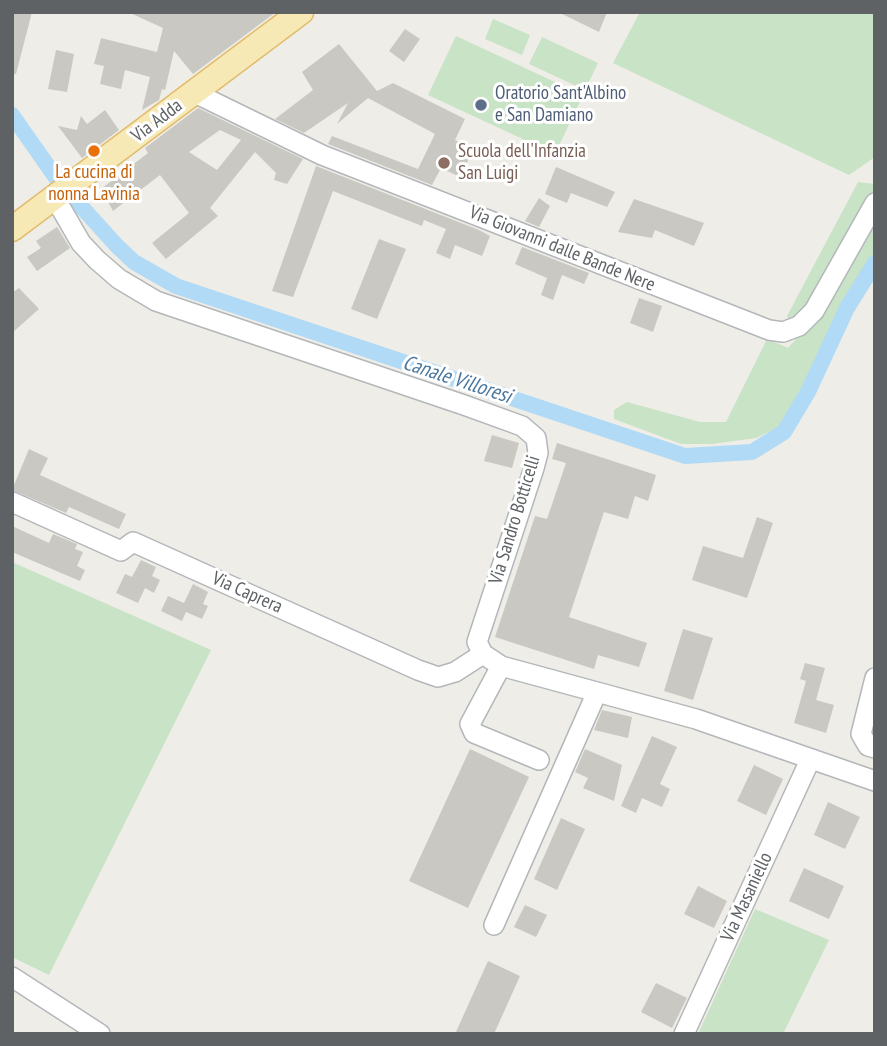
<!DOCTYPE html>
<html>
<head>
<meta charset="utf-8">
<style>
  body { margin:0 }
  #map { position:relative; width:887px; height:1046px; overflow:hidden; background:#efede7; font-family:"PT Sans Narrow",sans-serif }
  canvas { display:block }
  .frame { position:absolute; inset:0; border:14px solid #5e6265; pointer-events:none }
</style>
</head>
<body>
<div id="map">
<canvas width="887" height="1046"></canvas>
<div class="frame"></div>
</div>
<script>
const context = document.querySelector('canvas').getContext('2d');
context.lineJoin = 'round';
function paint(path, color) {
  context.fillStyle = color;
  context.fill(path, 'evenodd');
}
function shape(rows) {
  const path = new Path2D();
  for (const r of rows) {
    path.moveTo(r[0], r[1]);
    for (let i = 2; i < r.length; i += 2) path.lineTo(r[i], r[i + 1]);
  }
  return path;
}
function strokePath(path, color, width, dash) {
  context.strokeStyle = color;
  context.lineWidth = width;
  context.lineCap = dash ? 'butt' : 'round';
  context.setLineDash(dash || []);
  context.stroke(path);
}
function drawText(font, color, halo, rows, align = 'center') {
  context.font = font + ' "PT Sans Narrow",sans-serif';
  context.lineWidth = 6;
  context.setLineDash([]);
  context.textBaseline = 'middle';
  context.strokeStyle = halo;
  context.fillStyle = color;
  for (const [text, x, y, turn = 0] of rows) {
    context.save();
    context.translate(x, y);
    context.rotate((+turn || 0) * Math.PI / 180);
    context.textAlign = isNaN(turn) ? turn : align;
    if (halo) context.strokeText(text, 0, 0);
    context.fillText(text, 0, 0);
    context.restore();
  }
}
const green = shape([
  [640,12,875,12,875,157,849,175,613,63],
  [493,19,530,35,522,55,485,39],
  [456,36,583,95,555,154,428,95],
  [542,37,598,63,585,90,529,64],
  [858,182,875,184,875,253,793,408,777,428,756,438,712,444,681,444,614,419,614,410,627,402,700,422,726,422,767,339,788,348,796,339,787,316],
  [12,562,211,650,49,975,12,957],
  [755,909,829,940,783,1034,698,1034]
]);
const canal = shape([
  [12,115,59,182,117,246,134,262,176,286,685,456,752,452,784,432,808,392,847,308,875,263]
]);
const building = shape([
  [12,12,32,12,16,74,12,74],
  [128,12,276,12,193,74,174,51,165,90,162,89,159,100,142,110,150,77,125,70,121,89,100,84,104,66,94,64,101,38,157,52,163,28],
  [558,12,607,12,599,32],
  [405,29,420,39,404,62,389,51],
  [339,44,377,91,393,83,465,119,455,140,474,148,460,177,441,168,432,185,328,144,332,136,418,169,435,134,368,98,337,124,348,103,304,133,275,119,313,90,302,72],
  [56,50,74,54,67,92,48,89],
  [198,108,303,159,287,184,274,180,276,173,255,152,210,208,218,216,166,259,152,243,189,213,160,175,113,211,101,189,148,153,145,148],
  [220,130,241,140,217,170,189,152],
  [105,110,119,130,82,158,58,126,77,130,81,116,87,124],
  [316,166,479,230,490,236,482,256,455,245,450,259,436,253,446,229,424,220,422,226,333,191,293,297,272,291],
  [556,167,615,192,607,207,571,193,567,203,545,194],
  [539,198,550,206,539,227,525,221],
  [634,199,704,223,694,246,655,230,652,238,618,232],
  [57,227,70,248,37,271,27,257,41,248,36,241],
  [379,239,406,249,377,319,351,309],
  [522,247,589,273,584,284,562,275,553,300,541,295,547,278,515,264],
  [19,288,39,309,12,333,12,293],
  [639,298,662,306,653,332,630,323],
  [492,435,519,443,512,468,484,461],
  [557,443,656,475,648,501,635,496,628,519,604,512,569,617,647,643,639,667,598,655,594,669,495,637,535,516,547,519,566,463,552,459],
  [29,449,48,458,40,475,126,514,119,529,69,507,66,513,12,490],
  [757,517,773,523,747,598,692,580,703,546,743,558],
  [12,526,49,543,53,534,77,544,75,549,83,552,77,566,85,570,80,581,12,552],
  [141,560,156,567,152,576,160,580,154,593,145,588,138,603,116,593,125,574,132,577],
  [193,584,208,592,203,604,208,606,202,619,186,612,182,621,161,611,168,596,184,603],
  [683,629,713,638,693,700,664,691],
  [805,663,825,668,816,700,834,705,826,733,794,723,806,681,800,679],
  [602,710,632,717,628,738,594,730],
  [652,736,677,747,660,784,670,789,662,807,642,798,636,813,621,806],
  [470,749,529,777,468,908,409,881],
  [585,749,622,765,614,801,583,788,588,778,575,772],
  [754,765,783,779,766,815,737,801],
  [828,802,860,817,845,849,814,835],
  [561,818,585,829,557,890,534,879],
  [804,868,844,886,829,919,789,901],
  [698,886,727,901,714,928,684,914],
  [525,905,547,915,536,937,514,927],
  [488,961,520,976,494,1034,455,1034],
  [656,983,687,998,672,1028,641,1012]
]);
const minor = shape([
  [195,93,322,155,769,330,783,332,799,326,814,311,875,203],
  [55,198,81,243,97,260,119,279,156,301,464,405,522,426,536,438,538,453,534,468,477,642,483,654,501,666,696,719,875,781],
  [12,502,121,551,133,542,418,670,438,677,455,672,483,654],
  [501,666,470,724,474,733,539,760],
  [875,678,861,734,868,746,875,748],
  [494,925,597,692],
  [12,977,100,1034],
  [684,1034,810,760]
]);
const major = shape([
  [12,229,301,12]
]);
const markers = [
  [481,105,7,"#5c6f8a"],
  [94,151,7,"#e8710a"],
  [444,163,7,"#8d6e63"]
];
const serviceNames = [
  ["Oratorio Sant'Albino",495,94],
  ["e San Damiano",495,116]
];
const streetNames = [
  ["Via Adda",157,121,-37],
  ["Via Giovanni dalle Bande Nere",562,249,22],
  ["Via Sandro Botticelli",515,520,-73],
  ["Via Caprera",247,593,24],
  ["Via Masaniello",747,897,-65]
];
const educationNames = [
  ["Scuola dell'Infanzia",458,152],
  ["San Luigi",458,174]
];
const foodNames = [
  ["La cucina di",94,173],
  ["nonna Lavinia",94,195]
];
const waterNames = [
  ["Canale Villoresi",457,380,18]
];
paint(green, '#c8e3c6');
strokePath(canal, '#b0daf6', 16);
paint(building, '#cac8c3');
strokePath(minor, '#b4b7ba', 22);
strokePath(major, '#e2bc6d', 27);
strokePath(minor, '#fff', 19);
strokePath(major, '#f6e9b5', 24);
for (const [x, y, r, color] of markers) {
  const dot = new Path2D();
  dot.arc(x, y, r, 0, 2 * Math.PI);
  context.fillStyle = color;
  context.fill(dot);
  strokePath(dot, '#fff', 2.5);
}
drawText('19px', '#4e5e75', '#fff', serviceNames, 'left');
drawText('19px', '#5e6265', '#fff', streetNames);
drawText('19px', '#785e54', '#fff', educationNames, 'left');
drawText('19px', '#c56008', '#fff', foodNames);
drawText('italic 21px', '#4b779e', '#fff', waterNames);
</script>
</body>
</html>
